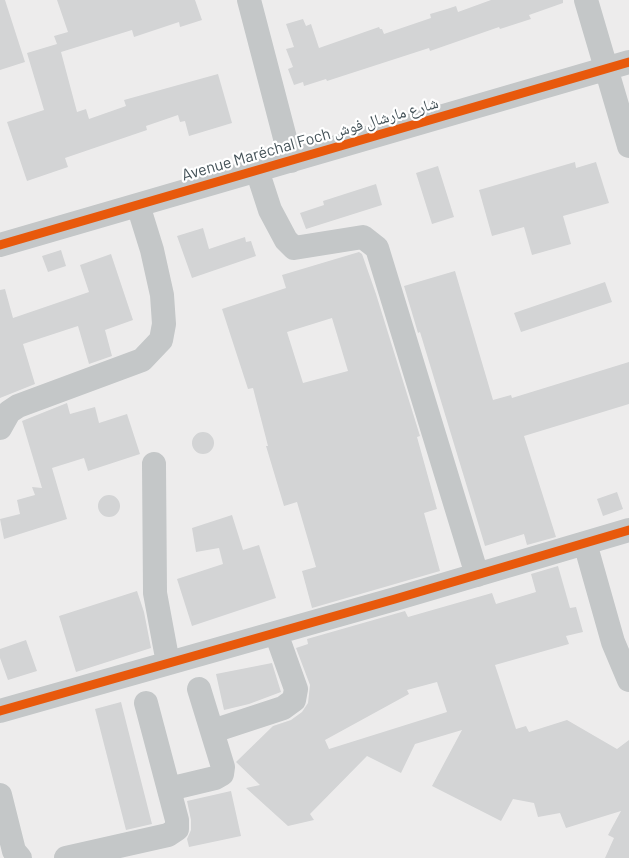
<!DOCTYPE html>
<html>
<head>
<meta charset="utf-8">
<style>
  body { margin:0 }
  canvas { display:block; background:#edecec }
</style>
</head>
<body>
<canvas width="629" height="858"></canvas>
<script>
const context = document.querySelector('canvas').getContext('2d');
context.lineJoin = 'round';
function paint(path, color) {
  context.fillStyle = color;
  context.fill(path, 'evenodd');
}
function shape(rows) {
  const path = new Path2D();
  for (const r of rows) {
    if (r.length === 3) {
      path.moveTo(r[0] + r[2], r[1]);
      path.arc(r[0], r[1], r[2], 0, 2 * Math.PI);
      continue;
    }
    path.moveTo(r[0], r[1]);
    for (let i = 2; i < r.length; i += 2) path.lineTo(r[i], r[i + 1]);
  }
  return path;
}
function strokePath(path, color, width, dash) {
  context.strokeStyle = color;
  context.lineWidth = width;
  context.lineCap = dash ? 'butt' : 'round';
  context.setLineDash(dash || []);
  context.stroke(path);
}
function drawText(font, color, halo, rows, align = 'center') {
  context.font = font + ' Barlow,"Noto Naskh Arabic",sans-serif';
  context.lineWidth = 4.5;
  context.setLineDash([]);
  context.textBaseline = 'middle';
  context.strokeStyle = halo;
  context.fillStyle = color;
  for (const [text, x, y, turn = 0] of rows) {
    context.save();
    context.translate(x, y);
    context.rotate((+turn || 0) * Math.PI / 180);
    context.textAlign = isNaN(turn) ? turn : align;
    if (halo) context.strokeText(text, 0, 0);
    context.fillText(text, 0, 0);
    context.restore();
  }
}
const building = shape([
  [0,0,5,0,25,62,0,70],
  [57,0,195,0,202,20,180,27,179,22,134,37,132,30,61,52,77,112,86,109,89,119,126,106,124,100,218,74,232,123,189,136,185,121,180,122,178,115,146,126,147,130,65,158,68,167,27,181,7,122,44,110,27,53,57,44,54,36,68,32],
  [491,0,563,0,563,3,529,15,531,19,500,29,499,27,430,51,429,48,327,81,326,79,304,86,303,82,294,85,288,69,293,67,286,49,294,47,286,24,303,19,306,26,311,24,319,48,379,27,380,29,382,29,384,34,431,18,430,14,447,9,456,6,458,12],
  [575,162,576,168,596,162,609,203,563,216,571,244,532,255,524,227,492,236,479,190],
  [438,166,454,217,432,224,416,173],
  [376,184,382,205,306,229,300,213,324,205,323,201],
  [203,228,209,249,245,237,246,242,251,241,256,256,192,278,177,236],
  [61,250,66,266,48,272,42,256],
  [359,252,362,254,376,294,420,436,417,437,437,509,424,513,440,571,312,608,302,571,316,567,297,502,284,506,266,446,268,446,253,388,248,389,222,309,286,288,282,275],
  [332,318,348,371,303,383,287,332],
  [111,254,133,320,105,330,112,356,89,364,78,326,23,344,35,384,0,398,0,290,5,289,13,318,89,292,80,265],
  [455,271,493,400,511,395,512,398,629,362,629,404,524,436,556,537,527,545,524,534,485,546,420,332,418,333,404,286],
  [605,282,612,302,521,332,514,313],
  [67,403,70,414,95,407,99,423,127,414,140,454,88,471,84,458,52,468,67,519,4,539,0,519,20,514,17,500,35,495,32,487,42,488,22,421],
  [203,443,11],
  [617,492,623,509,603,516,597,499],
  [109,506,11],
  [232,515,243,550,259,545,276,598,192,626,177,579,223,564,219,548,196,552,192,528],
  [558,566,570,608,576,607,583,632,566,636,569,644,495,665,516,729,526,726,529,732,567,720,617,749,629,740,629,858,605,858,614,838,608,835,621,811,566,828,560,813,538,817,534,803,513,799,501,821,432,786,462,730,415,744,401,773,367,756,310,814,314,820,288,826,246,788,260,785,236,762,273,726,291,720,302,712,308,703,310,685,296,648,308,644,307,639,405,611,408,617,492,593,496,604,536,592,531,574],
  [437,682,447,712,329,749,325,740,409,694,407,690],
  [137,591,144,612,151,648,76,672,59,616],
  [26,640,37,671,8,680,0,658,0,649],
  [272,663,281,692,249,704,224,710,216,674],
  [121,702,152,824,126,830,95,709],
  [231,791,241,836,189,847,187,839,191,830,191,820,187,801]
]);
const minor = shape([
  [249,0,291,161],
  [586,0,629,146],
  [257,170,270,210,286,240,294,248,363,237,377,248,477,575],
  [0,245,629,62],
  [0,428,9,412,18,406,142,360,161,340,164,324,162,295,152,250,138,205],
  [154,464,155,593,168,663],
  [585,543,613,642,629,680],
  [0,711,395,599,629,530],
  [213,731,283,708,294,700,296,689,276,633],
  [169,789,215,778,222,774,223,767,199,689],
  [0,795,14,851,20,858],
  [66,858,168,835,177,829,177,820,146,703]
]);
const cycleway = shape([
  [0,245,629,62],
  [0,711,395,599,629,530]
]);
const streetNames = [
  ["Avenue Maréchal Foch شارع مارشال فوش",310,139,-16]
];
paint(building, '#d3d4d5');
strokePath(minor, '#c4c7c8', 24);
strokePath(cycleway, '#e8590c', 9);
drawText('16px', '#445258', '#fff', streetNames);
</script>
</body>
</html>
